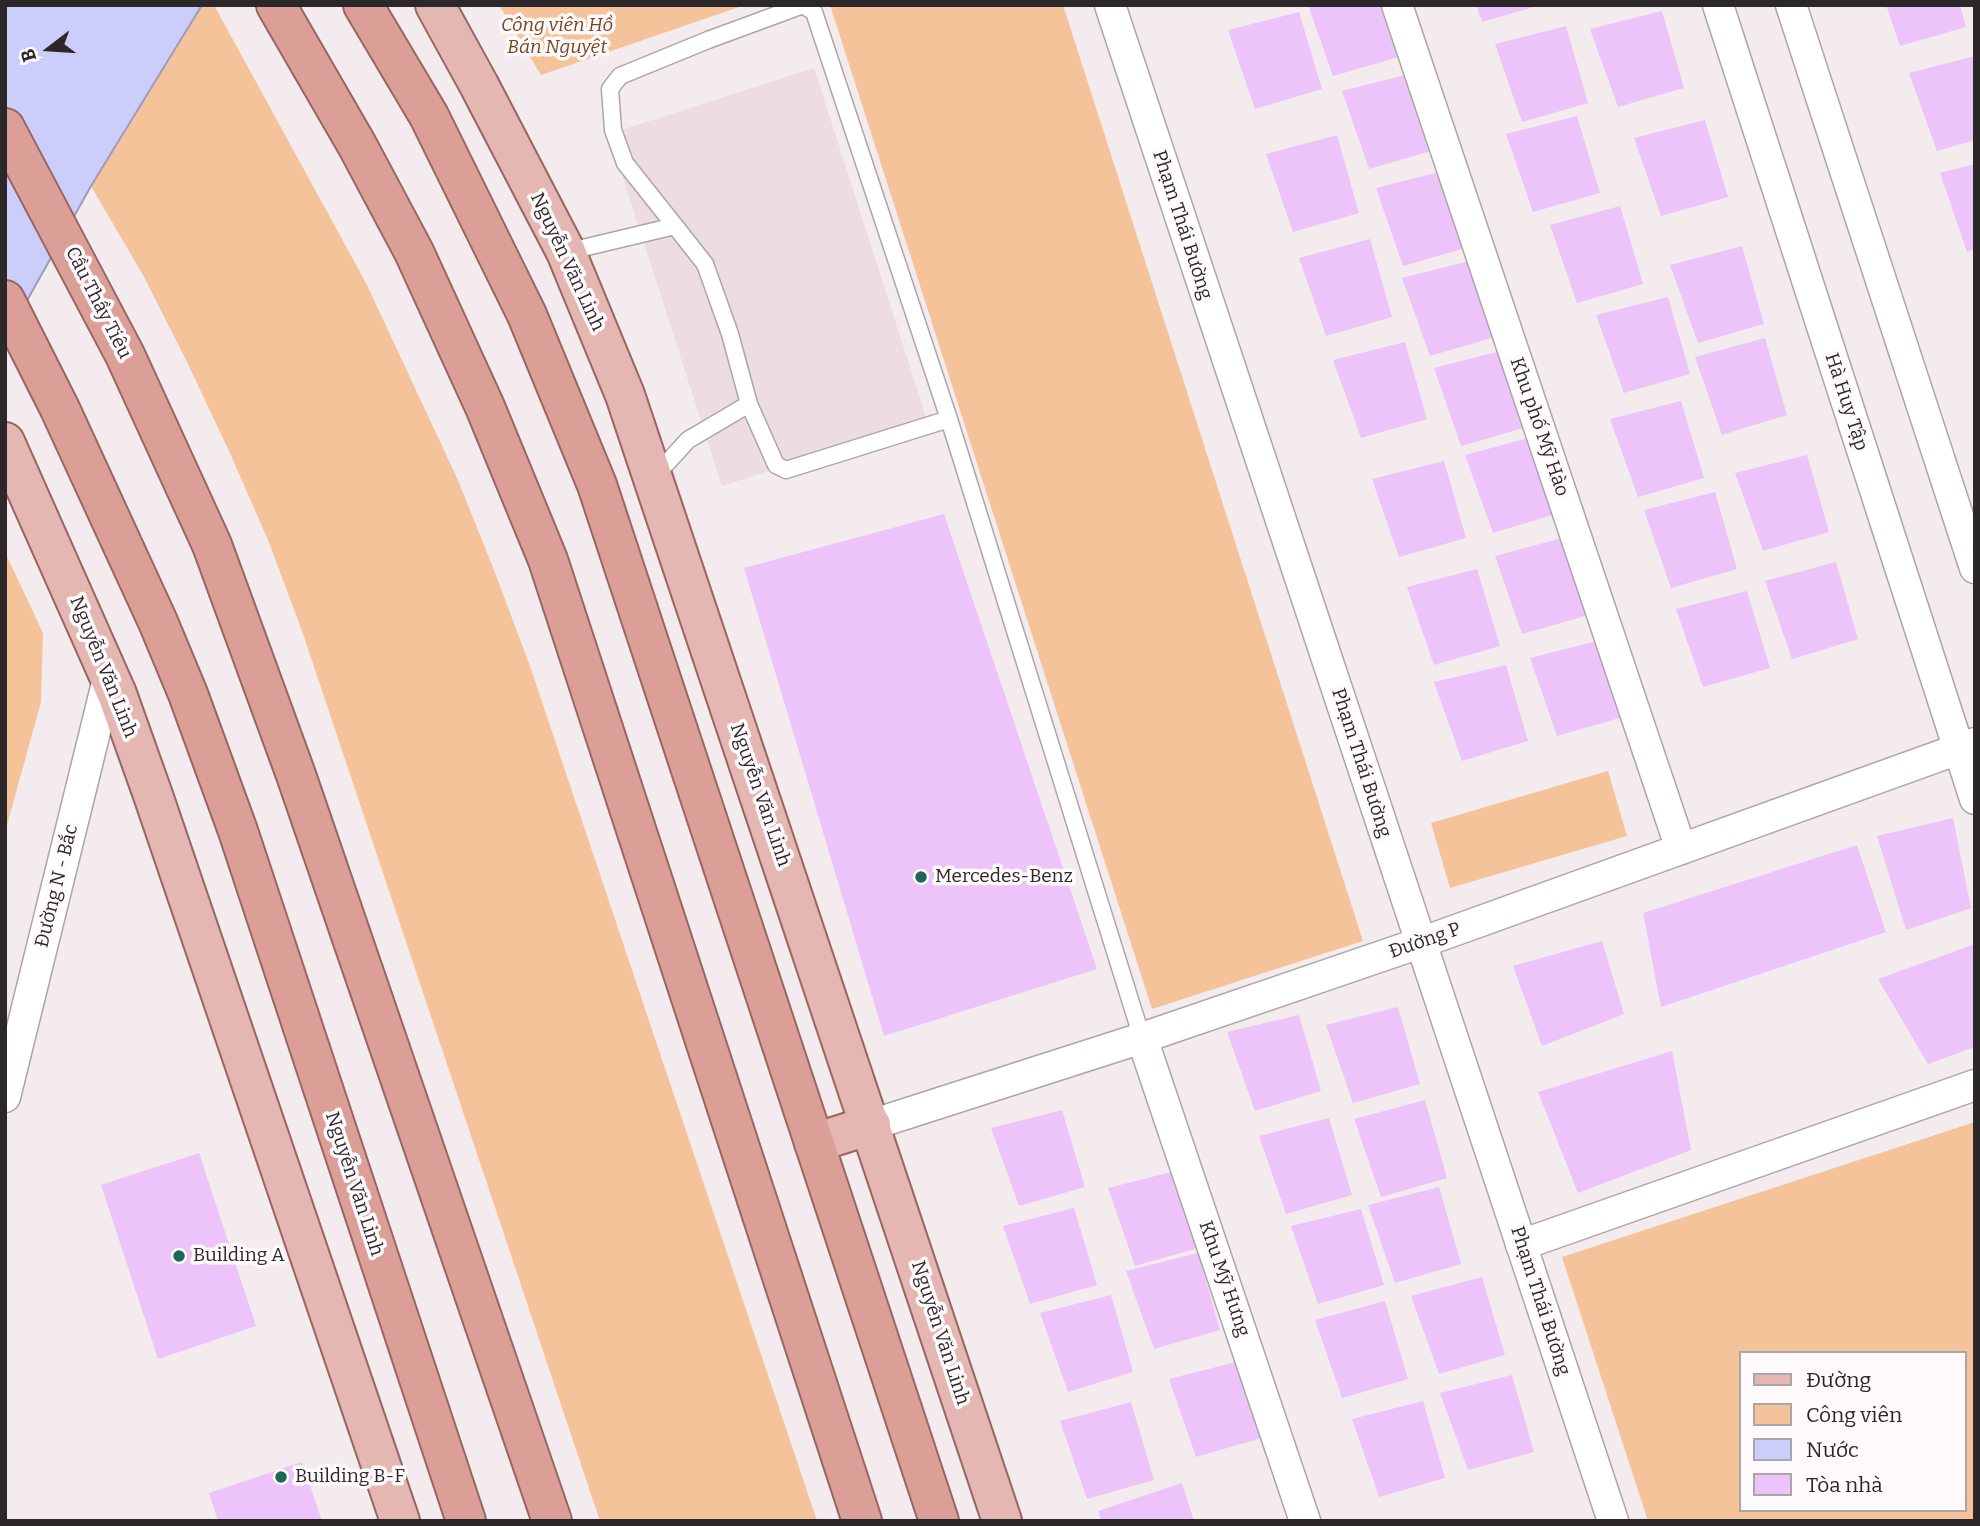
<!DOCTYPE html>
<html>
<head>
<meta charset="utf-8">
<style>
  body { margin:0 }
  #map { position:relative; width:1980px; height:1526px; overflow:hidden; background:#f3ebee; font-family:Bitter,serif }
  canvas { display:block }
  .frame { position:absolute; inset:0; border:7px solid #2c282a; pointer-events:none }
  .legend { position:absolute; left:1739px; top:1351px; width:228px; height:161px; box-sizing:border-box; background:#fef9fb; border:2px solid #aaa5a7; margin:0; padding:9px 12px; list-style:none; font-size:21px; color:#2c282a }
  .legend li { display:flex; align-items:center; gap:14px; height:35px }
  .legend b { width:35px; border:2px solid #aaa5a7 }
  .north { position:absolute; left:14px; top:14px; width:70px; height:70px; -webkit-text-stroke:5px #fef9fb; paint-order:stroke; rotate:253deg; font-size:19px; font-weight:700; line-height:28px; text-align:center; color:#2c282a }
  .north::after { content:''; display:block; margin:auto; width:24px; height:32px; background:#2c282a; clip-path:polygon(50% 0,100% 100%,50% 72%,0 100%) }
</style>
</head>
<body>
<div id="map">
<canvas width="1980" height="1526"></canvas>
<div class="frame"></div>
<ul class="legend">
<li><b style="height:9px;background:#e4b7b2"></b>Đường</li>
<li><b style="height:19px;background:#f5c399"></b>Công viên</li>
<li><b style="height:19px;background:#cbcdfb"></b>Nước</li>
<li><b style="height:19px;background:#edc4fa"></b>Tòa nhà</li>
</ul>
<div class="north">B</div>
</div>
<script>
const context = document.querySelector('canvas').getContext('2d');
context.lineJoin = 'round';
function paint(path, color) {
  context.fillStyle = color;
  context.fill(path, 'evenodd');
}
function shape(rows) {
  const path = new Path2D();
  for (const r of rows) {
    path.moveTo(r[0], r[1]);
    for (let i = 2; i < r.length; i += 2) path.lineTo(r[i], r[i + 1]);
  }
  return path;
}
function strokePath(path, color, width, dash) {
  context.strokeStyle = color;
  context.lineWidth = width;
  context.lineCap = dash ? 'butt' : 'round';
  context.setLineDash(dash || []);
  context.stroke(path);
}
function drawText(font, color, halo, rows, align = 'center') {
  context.font = font + ' Bitter,serif';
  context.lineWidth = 7;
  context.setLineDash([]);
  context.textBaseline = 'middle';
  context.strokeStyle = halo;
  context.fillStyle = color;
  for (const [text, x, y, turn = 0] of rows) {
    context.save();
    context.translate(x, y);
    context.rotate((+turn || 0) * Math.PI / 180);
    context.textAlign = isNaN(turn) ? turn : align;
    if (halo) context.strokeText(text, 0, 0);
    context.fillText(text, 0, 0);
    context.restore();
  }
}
const built = shape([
  [814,68,927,420,722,486,609,134]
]);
const green = shape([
  [202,5,214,5,366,283,457,478,492,565,530,666,817,1521,600,1521,302,631,268,540,229,451,186,360,143,275,91,186],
  [499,5,745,5,541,75],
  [830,5,1063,5,1363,941,1152,1009],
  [5,552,43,633,41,702,5,832],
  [1608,771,1627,836,1450,888,1431,823],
  [1975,1122,1975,1521,1648,1521,1562,1257],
  [1740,1353,1964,1353,1964,1510,1740,1510]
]);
const water = shape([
  [5,5,202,5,91,186,5,340,5,5]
]);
const building = shape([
  [1308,5,1384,5,1399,57,1333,76],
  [1476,5,1537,5,1537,6,1482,22],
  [1886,5,1960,5,1966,27,1900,46],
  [1662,11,1684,88,1618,107,1590,29],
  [1299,12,1322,89,1255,109,1228,30],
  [1566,26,1588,103,1522,122,1495,44],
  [1975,56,1975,140,1937,151,1909,73],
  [1413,73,1435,150,1369,169,1342,91],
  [1577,116,1600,193,1533,212,1506,134],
  [1705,120,1728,197,1661,216,1634,138],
  [1337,135,1359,213,1293,232,1266,154],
  [1975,164,1975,249,1967,252,1940,173],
  [1447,170,1469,247,1403,266,1376,188],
  [1620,206,1643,284,1577,303,1550,225],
  [1370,239,1392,317,1326,336,1299,258],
  [1742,246,1764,324,1698,343,1670,265],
  [1473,260,1495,337,1430,356,1402,278],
  [1668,297,1690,374,1624,393,1596,315],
  [1765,338,1787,415,1722,435,1695,357],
  [1405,342,1427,419,1361,438,1333,360],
  [1504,350,1527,427,1461,446,1434,368],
  [1681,401,1704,478,1638,497,1610,419],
  [1536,436,1559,513,1493,533,1465,455],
  [1807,455,1829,532,1763,551,1735,473],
  [1444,461,1466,538,1399,557,1372,479],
  [1715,492,1737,569,1671,588,1644,510],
  [944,514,1097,969,884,1036,744,568],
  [1566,537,1589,615,1522,634,1495,556],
  [1836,562,1858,639,1792,659,1765,581],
  [1477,569,1500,646,1434,665,1407,587],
  [1747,591,1770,668,1703,687,1676,609],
  [1601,640,1623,717,1557,736,1530,658],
  [1506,665,1528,741,1462,761,1434,682],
  [1953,818,1971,908,1906,930,1877,836],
  [1857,845,1886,932,1661,1007,1643,913],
  [1602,941,1624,1014,1542,1046,1513,966],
  [1975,944,1975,1047,1928,1064,1878,979],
  [1398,1007,1420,1084,1353,1103,1326,1025],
  [1299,1015,1321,1091,1255,1111,1227,1032],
  [1672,1051,1691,1150,1578,1193,1538,1092],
  [1425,1100,1447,1178,1381,1197,1354,1119],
  [1062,1110,1085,1187,1019,1206,991,1128],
  [1329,1118,1352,1195,1286,1214,1259,1136],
  [199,1153,256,1326,158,1359,101,1185],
  [1179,1170,1202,1247,1135,1266,1108,1188],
  [1439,1187,1461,1264,1395,1283,1368,1205],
  [1074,1208,1097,1285,1030,1304,1003,1226],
  [1361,1209,1384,1285,1318,1304,1291,1226],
  [1198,1253,1220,1330,1154,1349,1126,1271],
  [1482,1277,1505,1355,1439,1374,1411,1296],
  [1111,1295,1133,1372,1068,1392,1040,1313],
  [1385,1301,1408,1379,1342,1398,1315,1320],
  [1240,1361,1262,1438,1196,1457,1169,1379],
  [1512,1375,1534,1452,1468,1470,1440,1393],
  [1423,1401,1445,1478,1379,1497,1352,1419],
  [1131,1402,1154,1480,1087,1499,1060,1421],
  [302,1462,322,1521,218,1521,209,1493],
  [1182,1483,1194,1521,1101,1521,1098,1511]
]);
const service = shape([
  [803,5,814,12,949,419,1142,1038],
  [675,226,625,163,613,130,610,89,620,76,708,40,803,5],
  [566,252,675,226,705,264,730,334,749,404,688,440,655,476],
  [749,404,776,465,786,470,949,419]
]);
const minor = shape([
  [1110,5,1613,1521],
  [1397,5,1681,849],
  [1718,5,1975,799],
  [1791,5,1975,568],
  [1142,1038,1305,1521],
  [5,1097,109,675],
  [871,1125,1142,1038,1420,943,1975,743],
  [1521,1245,1975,1085]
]);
const primary = shape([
  [435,5,479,85,566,252,625,395,1002,1521],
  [5,442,117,694,154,798,400,1521],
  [814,1143,871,1125]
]);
const trunk = shape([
  [276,5,357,145,414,252,485,407,548,560,862,1521],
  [363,5,429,116,527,315,597,485,939,1521],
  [5,128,125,355,212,545,296,775,552,1521],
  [5,300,60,409,158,622,188,694,238,831,466,1521]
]);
const markers = [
  [921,877,7,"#1e655a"],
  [179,1256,7,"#1e655a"],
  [281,1477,7,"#1e655a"]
];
const parkNames = [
  ["Công viên Hồ",557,26],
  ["Bán Nguyệt",557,48]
];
const streetNames = [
  ["Phạm Thái Bường",1182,225,72],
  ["Nguyễn Văn Linh",567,262,65],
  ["Cầu Thầy Tiêu",98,303,63],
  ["Hà Huy Tập",1846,402,72],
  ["Khu phố Mỹ Hào",1539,427,71],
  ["Nguyễn Văn Linh",103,667,68],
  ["Phạm Thái Bường",1361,763,72],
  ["Nguyễn Văn Linh",760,795,71],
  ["Đường N - Bắc",57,886,-76],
  ["Đường P",1425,941,-19],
  ["Nguyễn Văn Linh",354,1184,72],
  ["Khu Mỹ Hưng",1224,1279,71],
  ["Phạm Thái Bường",1540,1301,72],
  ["Nguyễn Văn Linh",940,1333,72]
];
const poiNames = [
  ["Mercedes-Benz",935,877],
  ["Building A",193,1256],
  ["Building B-F",295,1477]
];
paint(built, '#eddce2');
paint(green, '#f5c399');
paint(water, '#cbcdfb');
strokePath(water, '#9b9cbc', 2);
paint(building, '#edc4fa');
strokePath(service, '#ada5a8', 19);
strokePath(minor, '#ada5a8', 33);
strokePath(primary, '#986661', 42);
strokePath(trunk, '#986661', 42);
strokePath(service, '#fff', 16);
strokePath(minor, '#fff', 30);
strokePath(primary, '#e4b7b2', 38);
strokePath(trunk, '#db9f98', 38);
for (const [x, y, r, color] of markers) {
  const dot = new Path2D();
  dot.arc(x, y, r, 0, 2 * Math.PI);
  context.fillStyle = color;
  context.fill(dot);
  strokePath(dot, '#fef9fb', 2.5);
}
drawText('italic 19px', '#74481f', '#fef9fb', parkNames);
drawText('19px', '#2c282a', '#fef9fb', streetNames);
drawText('19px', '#2c282a', '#fef9fb', poiNames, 'left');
</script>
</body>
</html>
